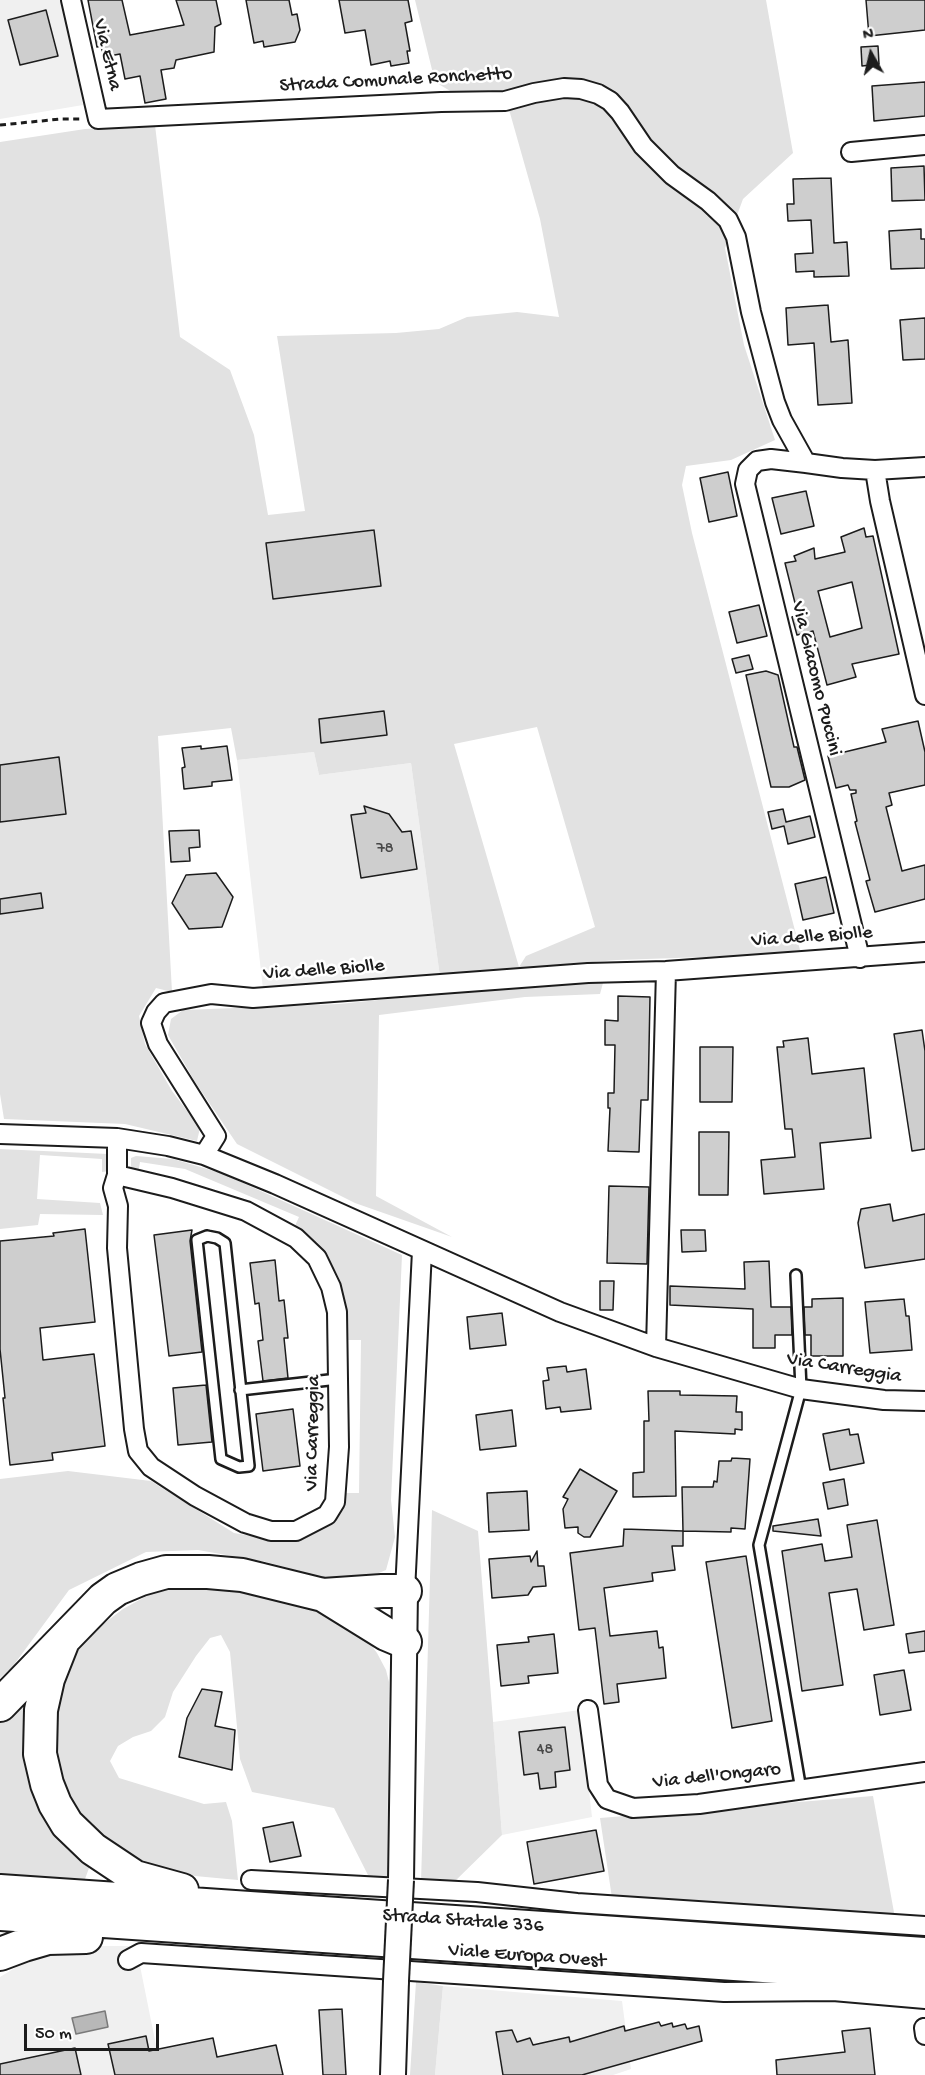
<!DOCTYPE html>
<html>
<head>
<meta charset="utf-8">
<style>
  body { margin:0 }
  #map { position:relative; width:925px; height:2075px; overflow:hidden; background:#fff; font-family:"Gochi Hand",sans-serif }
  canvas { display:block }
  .north { position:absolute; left:841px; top:24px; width:60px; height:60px; -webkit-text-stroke:4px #fff; paint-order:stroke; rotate:352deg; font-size:16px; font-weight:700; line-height:24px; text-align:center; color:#1c1c1c }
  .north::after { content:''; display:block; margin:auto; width:21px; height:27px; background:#1c1c1c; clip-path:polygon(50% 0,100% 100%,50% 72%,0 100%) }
  .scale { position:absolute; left:24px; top:2024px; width:135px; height:27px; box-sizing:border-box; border:3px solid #1c1c1c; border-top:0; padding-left:8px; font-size:18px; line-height:21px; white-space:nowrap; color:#1c1c1c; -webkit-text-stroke:4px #fff; paint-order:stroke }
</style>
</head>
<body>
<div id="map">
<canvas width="925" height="2075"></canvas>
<div class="north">N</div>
<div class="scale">50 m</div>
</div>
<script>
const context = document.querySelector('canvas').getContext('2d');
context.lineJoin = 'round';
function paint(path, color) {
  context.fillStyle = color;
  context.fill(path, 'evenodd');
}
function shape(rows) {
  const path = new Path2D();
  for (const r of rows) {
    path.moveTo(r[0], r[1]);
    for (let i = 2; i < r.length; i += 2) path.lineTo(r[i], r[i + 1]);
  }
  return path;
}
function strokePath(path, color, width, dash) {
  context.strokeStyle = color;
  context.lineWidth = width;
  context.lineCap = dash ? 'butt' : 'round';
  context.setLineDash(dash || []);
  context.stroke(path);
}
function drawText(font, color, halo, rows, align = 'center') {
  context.font = font + ' "Gochi Hand",sans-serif';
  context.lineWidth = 5;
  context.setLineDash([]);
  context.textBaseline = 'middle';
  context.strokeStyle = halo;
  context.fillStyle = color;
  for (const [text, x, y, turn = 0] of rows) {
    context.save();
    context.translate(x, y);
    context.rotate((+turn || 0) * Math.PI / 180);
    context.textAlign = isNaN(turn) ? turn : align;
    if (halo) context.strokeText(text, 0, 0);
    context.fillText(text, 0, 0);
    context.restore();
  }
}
const built = shape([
  [0,0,62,0,83,105,0,119],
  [314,752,319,775,411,763,440,977,263,989,237,760],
  [580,1710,592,1817,502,1835,493,1722],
  [83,1946,136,1946,162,2075,0,2075,0,1977,38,1954],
  [443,1986,622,2001,631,2069,613,2075,435,2075]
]);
const green = shape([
  [415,0,766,0,793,153,743,199,725,248,744,345,775,440,731,460,686,466,682,485,692,533,800,950,763,955,617,960,519,968,440,977,411,763,319,775,314,752,237,760,231,728,158,736,172,992,156,988,139,1016,145,1044,172,1091,200,1128,197,1141,125,1124,4,1119,0,1094,0,142,85,129,155,125,180,337,230,370,254,435,268,515,305,511,277,336,396,333,439,329,467,317,517,312,559,317,540,219,510,113,491,90,452,92,435,82],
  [537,727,595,927,526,956,519,967,454,744],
  [603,983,600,994,525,997,379,1015,376,1196,452,1237,355,1203,237,1144,195,1082,168,1035,171,1019,183,1010,339,1004,527,985],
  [0,1149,108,1154,109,1171,102,1172,102,1159,40,1155,37,1199,100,1203,103,1215,40,1214,38,1225,0,1229],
  [136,1156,173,1159,221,1173,402,1255,391,1500,395,1537,386,1570,364,1579,341,1582,266,1562,198,1550,146,1552,69,1590,13,1666,0,1678,0,1479,68,1471,151,1481,234,1533,286,1542,329,1526,344,1509,346,1493,359,1493,361,1340,348,1340,346,1308,340,1280,328,1258,294,1228,299,1217,185,1169,140,1162,138,1174,131,1173,131,1158],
  [432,1510,478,1531,502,1835,451,1885,421,1882],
  [181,1587,209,1587,237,1591,286,1600,322,1610,368,1641,377,1653,386,1670,389,1682,387,1879,370,1879,334,1808,252,1792,240,1759,230,1652,221,1635,210,1638,196,1656,173,1692,165,1717,151,1731,133,1737,118,1746,110,1761,119,1778,204,1804,226,1802,232,1821,238,1880,195,1876,161,1868,137,1858,112,1845,73,1807,61,1775,56,1747,54,1707,68,1663,94,1631,123,1609,152,1593],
  [22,1699,31,1741,92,1860,85,1879,0,1874,0,1720],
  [873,1796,895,1918,612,1898,600,1818],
  [416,1982,443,1986,435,2075,410,2075]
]);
const water = shape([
  [105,2011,108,2027,76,2034,72,2018,105,2011]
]);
const building = shape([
  [88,0,122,0,130,35,184,25,176,0,216,0,221,24,215,27,214,52,176,60,174,68,161,70,166,99,145,103,140,76,125,79,120,54,104,57,101,46,97,47,88,0],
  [246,0,289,0,292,15,297,14,300,30,295,42,264,47,263,41,254,43,246,0],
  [339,0,408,0,412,21,405,23,410,51,407,51,409,63,391,66,390,61,371,65,365,30,345,33,339,0],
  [866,0,925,0,925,30,869,36,866,0],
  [46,10,58,56,20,65,8,20,46,10],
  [878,46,879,64,862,66,861,47,878,46],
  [925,82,925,116,874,121,872,86,925,82],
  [924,166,925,200,892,201,891,168,924,166],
  [831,178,834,243,847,242,849,276,814,277,814,271,796,272,795,254,813,253,811,220,788,221,787,204,794,204,793,179,831,178],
  [921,229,921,239,925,239,925,268,891,269,889,231,921,229],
  [828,305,831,342,848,340,852,403,818,405,814,343,788,345,786,308,828,305],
  [925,318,925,359,903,360,900,320,925,318],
  [728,472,737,516,709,522,700,478,728,472],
  [806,491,814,526,781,534,772,498,806,491],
  [864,528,866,537,873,536,899,654,852,664,856,677,827,685,813,631,797,635,792,617,798,615,785,563,796,561,794,556,814,548,815,559,845,552,841,537,864,528],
  [852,582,862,628,830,637,818,591,852,582],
  [374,530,381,586,273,599,266,543,374,530],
  [759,605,767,636,737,643,729,612,759,605],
  [749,655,753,669,736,673,732,659,749,655],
  [766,671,778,675,794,747,797,747,805,780,789,787,771,787,746,675,766,671],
  [384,711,387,735,321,743,319,719,384,711],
  [918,721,925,752,925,785,889,793,892,805,886,807,902,871,925,865,925,899,875,912,866,881,870,880,855,822,857,821,851,794,856,793,856,790,850,790,848,785,836,788,828,756,886,742,882,729,918,721],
  [201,746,201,749,227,746,232,780,212,782,212,786,184,789,182,768,185,767,182,748,201,746],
  [59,757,66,814,0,822,0,765,59,757],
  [364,806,389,814,402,832,411,831,417,869,361,878,351,815,366,813,364,806],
  [783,809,786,822,810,816,815,837,788,844,784,826,772,829,768,812,783,809],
  [199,830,200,847,189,848,190,861,171,862,169,831,199,830],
  [216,873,233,897,222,927,189,929,172,903,186,875,216,873],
  [826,877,834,913,803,920,795,884,826,877],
  [41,893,43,908,0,914,0,899,41,893],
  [618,996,650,997,648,1100,641,1100,639,1152,608,1151,610,1108,608,1108,608,1093,614,1093,615,1045,605,1045,605,1020,618,1021,618,996],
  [922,1030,925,1051,925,1149,912,1151,894,1034,922,1030],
  [808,1038,812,1074,864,1068,871,1138,820,1143,824,1189,764,1194,761,1160,795,1157,792,1129,785,1129,777,1047,784,1047,783,1041,808,1038],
  [700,1047,733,1047,732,1102,700,1102,700,1047],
  [699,1132,729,1132,728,1195,699,1195,699,1132],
  [609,1186,649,1187,647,1264,607,1263,609,1186],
  [890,1204,893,1221,925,1214,925,1259,865,1268,858,1223,861,1209,890,1204],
  [85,1229,95,1322,40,1328,43,1360,94,1354,105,1446,52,1453,53,1460,10,1465,3,1398,5,1398,0,1349,0,1241,54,1236,53,1233,85,1229],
  [192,1230,190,1241,202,1352,169,1356,154,1235,192,1230],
  [681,1230,705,1230,706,1251,682,1252,681,1230],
  [275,1260,279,1301,284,1300,288,1338,284,1338,288,1378,263,1381,258,1341,263,1340,259,1303,255,1304,250,1263,275,1260],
  [769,1261,771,1307,791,1307,792,1335,775,1335,775,1348,753,1348,753,1309,670,1305,670,1286,745,1289,744,1262,769,1261],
  [600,1281,614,1281,613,1310,600,1310,600,1281],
  [843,1298,843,1356,811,1356,811,1335,805,1335,804,1307,812,1307,812,1299,843,1298],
  [904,1299,906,1316,909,1316,912,1350,870,1353,865,1302,904,1299],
  [502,1313,506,1345,470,1349,467,1317,502,1313],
  [566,1366,567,1372,586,1369,591,1409,561,1412,560,1407,546,1409,543,1381,549,1380,547,1368,566,1366],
  [206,1385,212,1442,178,1445,173,1388,206,1385],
  [648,1391,680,1391,680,1395,737,1396,736,1412,742,1412,742,1430,735,1429,735,1434,675,1431,676,1496,633,1497,633,1473,644,1472,644,1421,649,1421,648,1391],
  [293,1409,300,1466,263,1471,256,1414,293,1409],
  [512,1410,516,1446,480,1450,476,1415,512,1410],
  [849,1429,850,1435,858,1434,864,1463,830,1470,823,1434,849,1429],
  [732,1458,750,1459,745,1529,731,1528,731,1532,683,1531,682,1487,713,1487,714,1481,717,1482,719,1461,731,1461,732,1458],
  [580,1469,617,1491,590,1537,584,1537,578,1533,578,1527,565,1528,563,1509,568,1499,563,1497,580,1469],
  [844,1479,848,1505,828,1509,823,1483,844,1479],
  [527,1491,529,1530,489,1532,487,1493,527,1491],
  [818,1519,821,1536,773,1531,773,1526,818,1519],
  [877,1520,894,1625,864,1630,857,1589,829,1593,843,1685,802,1691,782,1551,822,1544,825,1561,852,1557,847,1525,877,1520],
  [624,1529,683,1531,683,1546,672,1546,675,1570,652,1573,653,1581,604,1588,610,1636,657,1631,659,1648,663,1647,666,1678,617,1684,619,1702,604,1704,595,1628,579,1630,570,1553,623,1546,624,1529],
  [537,1551,538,1566,544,1566,546,1586,533,1587,528,1595,492,1598,489,1559,530,1556,531,1562,537,1551],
  [746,1556,772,1721,732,1728,706,1562,746,1556],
  [925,1631,925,1651,909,1653,906,1634,925,1631],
  [554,1634,558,1673,528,1676,529,1683,501,1686,497,1645,529,1642,528,1637,554,1634],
  [904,1670,911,1710,880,1715,874,1675,904,1670],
  [202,1689,222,1692,215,1726,235,1730,232,1770,179,1757,187,1718,202,1689],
  [565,1727,570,1770,555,1772,556,1787,540,1789,538,1773,524,1775,519,1732,565,1727],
  [293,1822,301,1856,270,1862,263,1828,293,1822],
  [596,1830,604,1871,534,1884,527,1842,596,1830],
  [342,2009,346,2075,323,2075,319,2010,342,2009],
  [659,2022,661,2026,672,2023,673,2027,685,2024,687,2029,699,2026,702,2041,582,2075,503,2075,496,2032,512,2030,517,2042,530,2038,533,2045,569,2037,570,2042,624,2026,625,2031,659,2022],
  [870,2028,875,2075,777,2075,776,2060,845,2052,842,2031,870,2028],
  [146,2036,149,2051,213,2038,217,2057,276,2045,283,2075,115,2075,108,2044,146,2036],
  [75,2048,81,2075,0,2075,0,2064,75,2048]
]);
const path = shape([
  [0,125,61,119,81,119]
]);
const lane = shape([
  [207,1236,217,1238,225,1243,249,1466,239,1467,221,1459,197,1240,207,1236],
  [796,1275,801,1389,759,1545,801,1790],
  [240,1390,338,1379]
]);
const street = shape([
  [71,0,98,119,441,102,505,101,534,93,564,88,581,89,598,94,610,101,620,112,643,146,672,175,708,201,728,220,736,237,751,312,775,402,782,420,806,463,842,468,875,470,925,467],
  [851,152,925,145],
  [806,463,771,459,757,461,748,470,745,484,860,958],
  [875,470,880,501,925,695],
  [0,1134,117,1138,168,1146,204,1155,275,1184,560,1312,656,1347,801,1389,884,1400,925,1401],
  [204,1155,216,1136,158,1044,151,1023,156,1012,164,1003,211,994,253,998,588,973,666,971,925,952],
  [117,1175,172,1188,246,1211,296,1238,317,1258,331,1287,337,1312,339,1447,335,1502,327,1515,296,1531,271,1531,245,1523,195,1496,151,1467,138,1451,134,1429,117,1248,118,1206,113,1188,117,1175,117,1138],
  [656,1347,666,971],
  [405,1591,422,1251],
  [588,1710,598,1785,607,1799,633,1808,699,1804,925,1772],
  [251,1880,477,1892,577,1903,925,1926],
  [128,1960,141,1953,724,1992,833,1991,925,1999],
  [924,2028,925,2035]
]);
const secondary = shape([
  [401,1880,405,1591],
  [393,2075,396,1981]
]);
const highway = shape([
  [323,1595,382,1591,405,1591],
  [63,1641,48,1679,41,1710,40,1754,47,1784,55,1804,67,1824,93,1849,135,1877,182,1890],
  [0,1705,103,1599,117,1589,141,1579,166,1572,208,1572,242,1575,323,1595,386,1634,405,1642],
  [0,1891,925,1954],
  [0,1914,925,1977],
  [0,1954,24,1945,48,1938,86,1937]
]);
const secondaryBridge = shape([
  [396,1981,401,1880]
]);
const numberNames = [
  ["78",385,850],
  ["48",545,1751]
];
const streetNames = [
  ["Via Etna",106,55,77],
  ["Strada Comunale Ronchetto",396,81,-3],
  ["Via Giacomo Puccini",815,679,76],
  ["Via delle Biolle",812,938,-4],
  ["Via delle Biolle",324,971,-4],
  ["Via Carreggia",844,1369,9],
  ["Via Carreggia",314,1433,-89],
  ["Via dell'Ongaro",717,1777,-6],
  ["Strada Statale 336",463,1922,4],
  ["Viale Europa Ovest",527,1957,4]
];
paint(built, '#f0f0f0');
paint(green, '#e2e2e2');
paint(water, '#b8b8b8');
strokePath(water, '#7a7a7a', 1.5);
paint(building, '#cecece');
strokePath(building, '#1c1c1c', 1.5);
strokePath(lane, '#1c1c1c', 14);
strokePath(street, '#1c1c1c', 22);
strokePath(secondary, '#1c1c1c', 28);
strokePath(highway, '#1c1c1c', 36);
strokePath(path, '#1c1c1c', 3, [6, 4.5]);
strokePath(lane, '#fff', 9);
strokePath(street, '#fff', 18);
strokePath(secondary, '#fff', 24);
strokePath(highway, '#fff', 32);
strokePath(secondaryBridge, '#1c1c1c', 28, []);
strokePath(secondaryBridge, '#fff', 24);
drawText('16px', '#484848', null, numberNames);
drawText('20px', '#1c1c1c', '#fff', streetNames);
</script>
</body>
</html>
